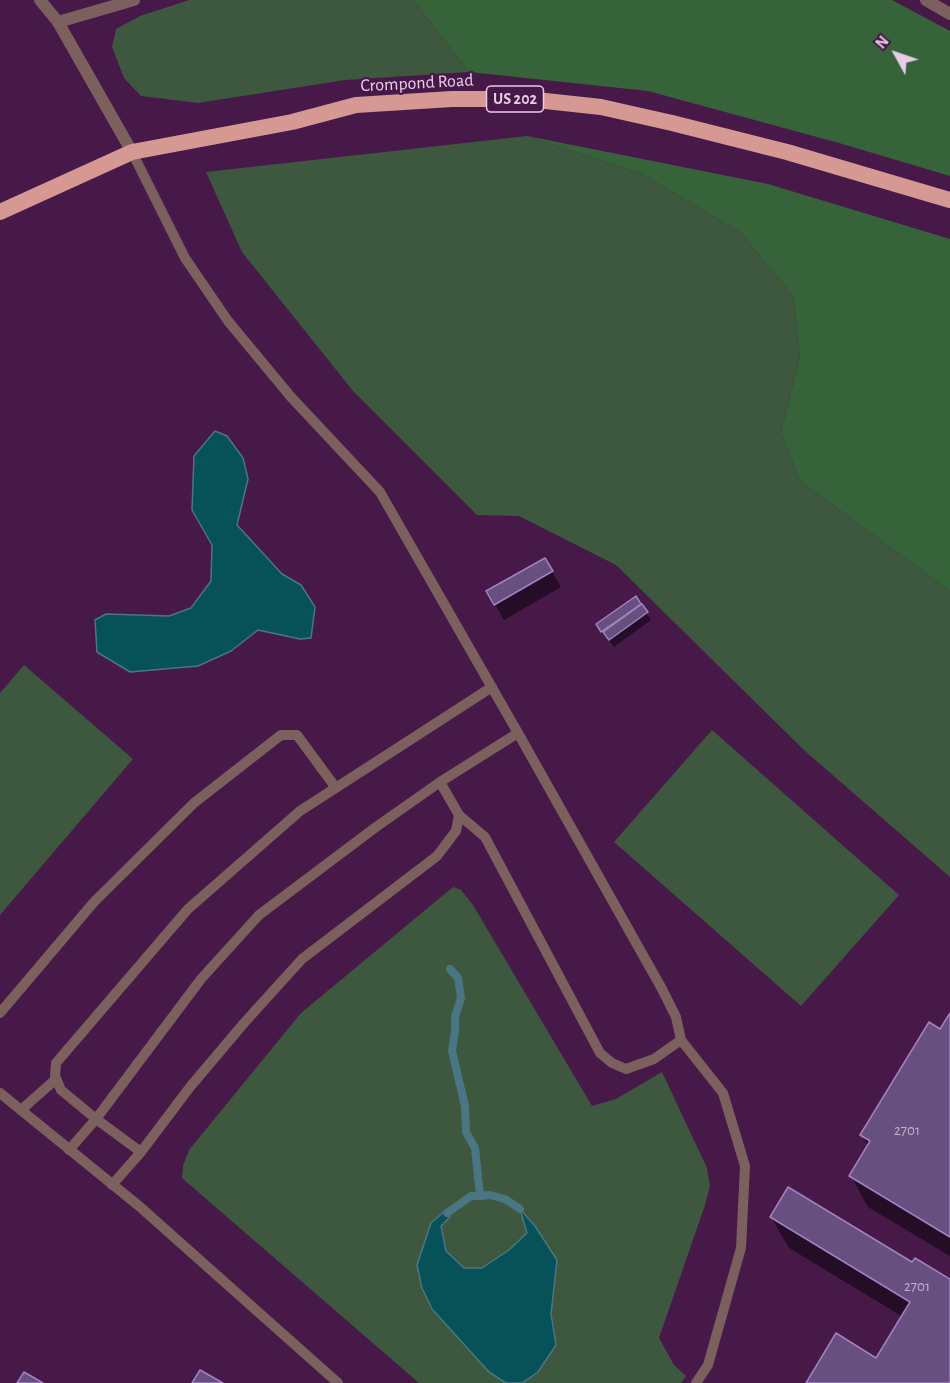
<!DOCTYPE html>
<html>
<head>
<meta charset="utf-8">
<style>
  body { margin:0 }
  #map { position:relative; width:950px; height:1383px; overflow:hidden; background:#471949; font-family:"Alegreya Sans",sans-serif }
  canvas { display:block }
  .north { position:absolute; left:866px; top:24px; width:60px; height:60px; -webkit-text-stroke:4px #471949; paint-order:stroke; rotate:310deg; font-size:16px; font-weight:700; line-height:24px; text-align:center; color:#e7cbe8 }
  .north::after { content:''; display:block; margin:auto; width:21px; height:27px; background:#e7cbe8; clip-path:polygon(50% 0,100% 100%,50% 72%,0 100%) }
</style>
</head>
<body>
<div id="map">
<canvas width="950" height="1383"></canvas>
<div class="north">N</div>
</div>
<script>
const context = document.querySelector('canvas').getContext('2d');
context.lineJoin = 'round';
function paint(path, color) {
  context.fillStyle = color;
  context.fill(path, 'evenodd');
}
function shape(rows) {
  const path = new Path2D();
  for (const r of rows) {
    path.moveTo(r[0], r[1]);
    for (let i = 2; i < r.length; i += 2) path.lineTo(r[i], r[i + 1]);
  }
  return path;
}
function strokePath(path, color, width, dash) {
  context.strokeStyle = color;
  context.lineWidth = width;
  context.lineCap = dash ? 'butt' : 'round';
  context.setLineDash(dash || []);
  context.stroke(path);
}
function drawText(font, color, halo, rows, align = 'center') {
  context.font = font + ' "Alegreya Sans",sans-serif';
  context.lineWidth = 4.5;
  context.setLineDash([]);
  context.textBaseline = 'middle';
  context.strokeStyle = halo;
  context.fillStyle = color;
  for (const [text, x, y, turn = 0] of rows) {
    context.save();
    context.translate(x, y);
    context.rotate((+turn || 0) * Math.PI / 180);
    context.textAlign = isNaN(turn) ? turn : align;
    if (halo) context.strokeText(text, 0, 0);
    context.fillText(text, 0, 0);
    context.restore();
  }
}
const green = shape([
  [189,0,413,0,469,72,345,80,198,103,141,96,124,78,112,47,116,29,140,16],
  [527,136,642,174,741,233,793,296,800,357,781,433,800,481,950,591,950,877,805,751,616,565,519,516,477,515,353,391,242,252,206,172],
  [24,665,133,759,0,915,0,693],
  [712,730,899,895,801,1006,614,842],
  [453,887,461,890,473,905,592,1106,616,1099,662,1072,707,1168,710,1186,705,1205,659,1338,674,1365,686,1376,681,1383,419,1383,182,1178,183,1166,189,1150,301,1013]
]);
const forest = shape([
  [413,0,892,0,950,31,950,176,839,143,648,91,469,72],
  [527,136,768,184,950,239,950,591,800,481,781,433,800,357,793,296,741,233,642,174]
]);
const water = shape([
  [215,431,227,436,243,458,248,479,237,525,282,574,301,585,315,607,311,638,300,639,258,630,231,651,198,666,130,672,97,652,95,620,106,614,169,616,191,608,211,581,212,545,192,510,194,456,215,431],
  [520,1209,535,1226,557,1260,551,1314,556,1345,538,1372,522,1383,506,1383,489,1372,432,1309,422,1288,417,1265,431,1223,446,1210,450,1217,441,1226,446,1251,464,1268,482,1268,509,1250,527,1233,520,1209]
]);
const shadow = shape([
  [545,560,561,587,504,620,488,592],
  [636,598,651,620,614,647,598,625],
  [950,1016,950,1256,868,1207,851,1176,869,1147,862,1136],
  [771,1217,913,1264,950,1281,950,1383,808,1383,877,1360,903,1317,789,1248]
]);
const stream = shape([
  [450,969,458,978,461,998,455,1017,455,1031,452,1051,465,1106,466,1132,475,1148,480,1196],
  [447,1213,471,1196,480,1196,490,1195,505,1199,520,1209]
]);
const building = shape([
  [545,558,553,571,494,605,486,591,545,558],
  [636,596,641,604,601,632,596,624,636,596],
  [642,604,648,612,609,640,603,632,642,604],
  [950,1013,950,1237,849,1176,870,1141,860,1135,929,1022,940,1029,950,1013],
  [788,1187,912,1262,915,1258,950,1279,950,1383,806,1383,836,1333,876,1358,910,1302,770,1217,788,1187],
  [200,1370,223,1383,192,1383,200,1370],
  [24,1372,43,1383,17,1383,24,1372]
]);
const service = shape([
  [132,152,185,258,228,321,291,397,380,492,518,733,440,782],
  [518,733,662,989,676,1017,681,1040,723,1093,745,1166,741,1248,708,1365,696,1383],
  [459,815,485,837,600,1053,612,1063,626,1069,654,1059,681,1040],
  [0,1013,94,902,194,803,281,735,297,735,336,788],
  [0,1093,139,1206,338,1383],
  [21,1110,56,1079],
  [69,1150,96,1119,141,1152,190,1087,244,1023,302,959,437,856,456,831,459,815,440,782,376,827,259,915,201,979,96,1119,61,1090,55,1076,56,1063,188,909,300,811,492,687],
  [112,1185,141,1152]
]);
const minor = shape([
  [926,0,950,14],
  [58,22,134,0]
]);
const tertiary = shape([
  [40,0,58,22,132,152]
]);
const trunk = shape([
  [0,212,132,152,292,122,356,105,452,99,527,99,601,107,672,123,787,152,950,200]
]);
const numberNames = [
  ["2701",907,1130],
  ["2701",917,1286]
];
const shields = [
  [515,99,57]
];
const shieldNames = [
  ["US 202",515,99]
];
const streetNames = [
  ["Crompond Road",417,83,-3]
];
paint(green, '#3d583e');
paint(forest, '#37633a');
paint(water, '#075158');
strokePath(water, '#4a7683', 1.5);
paint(shadow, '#0007');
strokePath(stream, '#4a7683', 8);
paint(building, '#674f80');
strokePath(building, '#a082c2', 1.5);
strokePath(service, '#7b605d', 10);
strokePath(minor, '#7b605d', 12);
strokePath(tertiary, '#7b605d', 12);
strokePath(trunk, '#d69892', 16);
drawText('15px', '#c7acce', null, numberNames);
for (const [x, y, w] of shields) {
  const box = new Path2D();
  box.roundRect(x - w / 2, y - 13, w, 26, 4.5);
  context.fillStyle = '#471949';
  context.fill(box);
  strokePath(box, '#e7cbe8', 1.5);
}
drawText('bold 16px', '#e7cbe8', null, shieldNames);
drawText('18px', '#e7cbe8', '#471949', streetNames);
</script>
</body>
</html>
